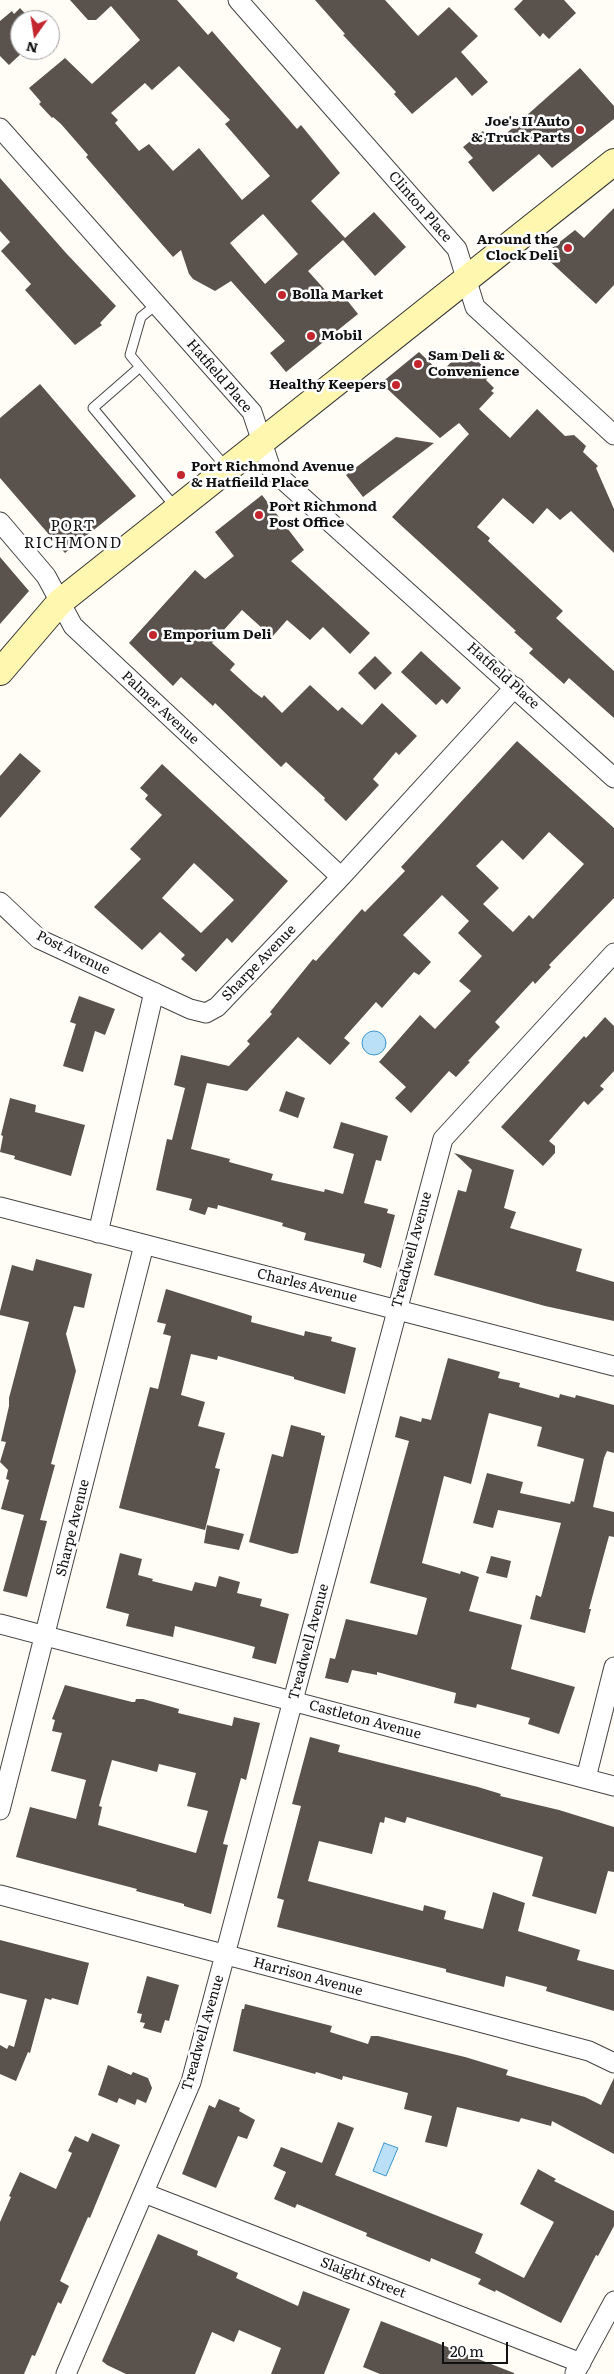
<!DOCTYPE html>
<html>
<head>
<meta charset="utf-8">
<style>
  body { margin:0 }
  #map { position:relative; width:614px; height:2374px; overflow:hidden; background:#fffdf5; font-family:Literata,serif }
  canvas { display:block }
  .north { position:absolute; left:10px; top:10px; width:50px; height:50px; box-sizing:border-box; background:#fff; border:1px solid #a0a0a0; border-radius:50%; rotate:193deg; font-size:14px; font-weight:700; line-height:20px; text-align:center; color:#111 }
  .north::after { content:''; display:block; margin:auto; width:18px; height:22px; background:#c4262e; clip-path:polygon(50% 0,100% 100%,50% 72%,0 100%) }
  .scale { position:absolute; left:442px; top:2342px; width:66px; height:22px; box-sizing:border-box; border:2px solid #111; border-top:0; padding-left:6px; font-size:15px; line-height:18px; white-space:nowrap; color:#111; -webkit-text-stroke:4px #fff; paint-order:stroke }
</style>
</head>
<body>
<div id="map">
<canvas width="614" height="2374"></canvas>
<div class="north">N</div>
<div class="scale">20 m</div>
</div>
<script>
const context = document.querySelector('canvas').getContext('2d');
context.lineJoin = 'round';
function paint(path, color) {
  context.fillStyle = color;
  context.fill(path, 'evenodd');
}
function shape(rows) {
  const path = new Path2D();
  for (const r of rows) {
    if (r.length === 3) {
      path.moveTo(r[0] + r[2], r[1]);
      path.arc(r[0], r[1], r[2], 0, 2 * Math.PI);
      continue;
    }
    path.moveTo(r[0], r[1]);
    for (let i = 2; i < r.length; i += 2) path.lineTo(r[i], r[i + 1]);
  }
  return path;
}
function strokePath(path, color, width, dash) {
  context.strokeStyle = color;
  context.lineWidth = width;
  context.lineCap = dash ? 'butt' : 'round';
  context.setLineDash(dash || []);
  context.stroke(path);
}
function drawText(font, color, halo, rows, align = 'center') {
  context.font = font + ' Literata,serif';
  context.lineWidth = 5;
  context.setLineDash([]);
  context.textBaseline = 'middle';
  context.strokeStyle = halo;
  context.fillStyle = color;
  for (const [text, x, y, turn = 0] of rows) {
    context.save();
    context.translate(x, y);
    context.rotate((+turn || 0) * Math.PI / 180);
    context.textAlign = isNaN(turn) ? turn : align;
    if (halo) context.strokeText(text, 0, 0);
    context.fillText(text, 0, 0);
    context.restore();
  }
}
const water = shape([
  [374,1043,12],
  [384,2143,398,2148,386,2176,373,2171,384,2143]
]);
const building = shape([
  [70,0,177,0,208,35,212,31,297,129,301,125,340,173,311,201,345,238,374,212,406,247,375,276,343,240,308,271,335,301,343,295,358,314,286,372,270,353,285,341,231,281,215,291,193,279,189,274,181,250,173,257,86,157,88,155,61,124,53,117,52,118,39,104,41,102,29,88,65,58,92,84,140,40,111,6,96,20,88,20],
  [179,66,230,120,225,124,270,176,242,200,199,148,173,171,149,144,139,151,115,123,118,120,111,113,145,83,152,90],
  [263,214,298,254,265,284,230,243],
  [315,0,385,0,418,36,449,7,478,36,461,52,488,82,472,96,456,77,412,114,394,94,396,92,343,35,345,34],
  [523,0,564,0,576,13,549,39,543,33,540,37,514,9],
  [20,8,31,20,20,20,20,50,25,50,9,65,0,56,0,21,12,11,14,14],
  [580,68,614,106,614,119,552,168,539,154,493,192,468,162,473,158,463,147,483,131,492,143,497,138,499,140],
  [0,178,66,253,116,306,100,323,102,325,75,345,25,290,31,284,1,251,10,242,0,231],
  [614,208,614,285,596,304,543,255,575,230,584,238],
  [464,348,491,374,486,380,494,388,491,391,494,393,479,409,510,438,537,409,565,436,574,435,586,446,583,452,598,466,596,468,614,509,614,553,571,511,560,520,547,508,533,524,503,498,477,527,490,538,488,541,563,611,556,618,614,671,614,718,569,678,564,684,529,653,533,649,514,632,516,631,392,517,469,434,459,423,440,438,381,383,419,352,441,373],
  [40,384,136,496,65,553,0,478,0,418],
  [396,437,434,443,363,497,346,475],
  [262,495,304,550,291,561,370,633,350,654,323,627,310,640,287,620,272,637,242,610,212,643,235,664,230,670,254,692,262,698,264,695,282,713,310,685,338,711,342,707,362,725,382,703,417,736,399,755,396,752,373,779,379,785,346,821,324,800,325,798,286,762,281,767,215,703,213,706,181,677,173,686,129,643,195,570,205,579,234,556,215,532],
  [0,557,29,591,0,624],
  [421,651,461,688,447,704,442,699,436,705,401,672],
  [375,656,392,673,375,690,358,673],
  [517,741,614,828,614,898,549,965,551,967,535,984,533,981,495,1022,500,1027,468,1061,470,1062,456,1077,449,1071,411,1113,395,1098,406,1087,379,1062,420,1015,435,1029,471,991,459,981,482,956,458,933,469,921,442,895,403,935,431,962,419,975,414,972,382,1008,376,1002,344,1038,350,1043,330,1065,298,1037,247,1091,207,1083,191,1149,230,1159,229,1162,273,1174,271,1180,324,1192,325,1189,343,1194,354,1154,333,1148,341,1122,388,1136,381,1161,376,1160,364,1203,388,1209,387,1213,395,1215,381,1268,363,1262,365,1254,304,1240,306,1233,282,1226,283,1223,218,1205,217,1209,208,1207,205,1215,189,1210,192,1199,156,1190,167,1139,172,1140,185,1088,174,1085,181,1055,229,1066,250,1044,247,1041,272,1014,270,1012,313,959,316,961,362,909,365,912,405,871,401,867],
  [549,832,584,864,533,919,529,915,513,932,483,904,499,888,476,866,502,840,523,860],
  [20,753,41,771,0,818,0,776],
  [162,764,288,881,232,943,227,938,196,972,181,959,185,955,160,932,142,950,94,907,141,859,130,849,162,815,145,799,148,795,140,788],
  [194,863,234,900,201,933,162,898],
  [79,996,115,1009,105,1035,95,1031,83,1072,63,1066,76,1024,70,1022],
  [605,1017,614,1026,614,1071,600,1086,604,1089,588,1105,584,1101,549,1141,555,1146,555,1153,543,1166,501,1127,584,1036,586,1038],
  [286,1091,305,1098,298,1118,279,1111],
  [10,1098,36,1105,35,1112,85,1125,71,1176,14,1159,15,1156,0,1152,3,1136,1,1135],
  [454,1153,514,1170,504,1208,516,1212,510,1228,582,1249,576,1271,614,1282,614,1321,545,1306,434,1275,458,1190,466,1192,472,1170],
  [36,1259,92,1274,84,1308,74,1306,66,1334,76,1371,51,1464,55,1465,40,1520,47,1521,27,1597,3,1591,24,1515,1,1509,9,1480,6,1479,8,1470,0,1462,6,1442,1,1441,9,1406,9,1398,29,1322,0,1315,0,1311,12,1265,33,1271],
  [166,1289,252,1316,251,1322,304,1336,305,1331,332,1337,331,1341,356,1348,345,1394,294,1379,294,1377,218,1356,217,1360,191,1354,181,1395,205,1402,198,1426,225,1433,215,1468,220,1469,205,1530,119,1508,150,1387,158,1389,171,1336,163,1334,166,1324,157,1322],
  [448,1358,500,1372,498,1378,520,1383,519,1387,559,1398,560,1394,575,1398,576,1395,614,1405,614,1453,607,1451,604,1458,593,1507,614,1512,614,1537,609,1536,589,1609,591,1609,585,1633,530,1619,536,1595,541,1597,561,1523,498,1510,493,1528,473,1523,487,1473,523,1482,520,1493,570,1504,571,1501,574,1502,584,1459,537,1446,542,1427,489,1413,471,1484,444,1476,422,1563,460,1574,461,1571,479,1577,469,1611,522,1625,511,1669,575,1687,559,1734,528,1724,530,1718,477,1704,476,1708,454,1703,456,1693,377,1672,377,1675,352,1670,348,1683,325,1678,330,1658,335,1659,346,1619,417,1635,427,1598,370,1583,409,1441,395,1437,400,1416,421,1422,422,1418,431,1420],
  [291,1425,321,1433,321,1435,325,1436,298,1553,292,1554,249,1542,272,1454,283,1457],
  [207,1525,244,1534,239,1550,204,1543],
  [120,1553,142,1559,138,1575,153,1579,152,1581,192,1591,195,1582,216,1587,219,1576,240,1582,237,1593,262,1599,260,1606,289,1614,276,1664,252,1658,255,1647,233,1641,175,1626,173,1637,126,1626,129,1614,106,1608],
  [491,1556,511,1561,507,1578,486,1573],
  [65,1685,132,1702,135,1702,136,1699,143,1699,179,1709,178,1713,232,1726,234,1717,260,1723,246,1780,241,1778,223,1844,228,1845,211,1914,184,1906,184,1904,136,1891,137,1889,16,1857,30,1807,76,1819,86,1780,51,1771,62,1733,52,1731,55,1720,52,1719],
  [112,1760,157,1772,159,1764,196,1773,187,1806,208,1811,196,1853,98,1825,102,1807,99,1806],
  [310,1737,340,1745,338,1752,478,1787,501,1794,500,1796,559,1810,614,1827,614,1872,608,1871,596,1914,532,1896,543,1857,407,1817,405,1823,385,1817,384,1823,380,1822,372,1854,319,1841,308,1881,423,1911,424,1905,446,1911,444,1919,483,1929,493,1892,525,1903,518,1931,580,1950,577,1960,614,1970,614,2011,546,1991,547,1987,506,1976,504,1987,446,1972,446,1969,277,1927,284,1900,277,1898,301,1806,292,1804],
  [0,1940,89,1963,78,2005,52,1998,51,2000,45,1998,30,2053,28,2052,16,2081,0,2074,0,2045,7,2049,9,2045,14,2047,27,2000,0,1993],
  [147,1976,179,1985,169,2021,165,2020,161,2033,143,2028,145,2023,140,2022,142,2014,137,2013],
  [245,2004,332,2026,330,2032,368,2044,371,2036,378,2036,465,2057,508,2070,506,2075,585,2097,601,2105,614,2078,614,2154,552,2121,551,2126,521,2118,519,2122,457,2107,447,2147,425,2142,432,2116,404,2109,408,2093,343,2076,342,2080,316,2072,315,2074,233,2051,242,2009,244,2009],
  [108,2065,131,2075,133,2072,148,2078,152,2088,146,2103,137,2099,135,2105,119,2098,117,2103,98,2095],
  [219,2099,240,2108,239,2111,255,2120,247,2139,238,2136,216,2188,182,2174,209,2105,215,2108],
  [338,2122,354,2128,335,2175,483,2234,475,2253,524,2278,554,2222,520,2204,538,2169,556,2179,554,2181,614,2211,614,2226,598,2256,596,2255,561,2323,496,2290,495,2292,478,2284,481,2279,431,2258,430,2262,366,2236,367,2233,297,2204,295,2208,274,2199,286,2172,273,2166,281,2147,322,2163],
  [92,2133,120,2145,90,2218,88,2217,60,2281,69,2286,61,2304,58,2302,35,2356,32,2355,24,2374,0,2374,0,2222,11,2197,9,2196,20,2172,56,2189,72,2153,68,2151,75,2136,88,2142],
  [158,2234,198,2251,197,2255,238,2273,236,2278,298,2306,303,2291,350,2309,324,2374,271,2374,281,2348,239,2330,234,2342,212,2332,195,2374,126,2374,107,2365,102,2361],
  [381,2321,514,2373,514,2374,380,2374,363,2367]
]);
const lane = shape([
  [140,367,130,355,141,317,157,304],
  [176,508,93,408,140,367,226,467]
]);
const street = shape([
  [238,0,457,249,475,307,614,435],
  [0,128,252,412,271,469,614,778],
  [0,522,46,576,73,626,341,877],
  [0,902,39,939,190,1009,206,1013,217,1007,341,877,515,687],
  [0,1207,614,1366],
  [98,1233,154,992],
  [0,1624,614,1786],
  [586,1778,614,1667],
  [0,1810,144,1245],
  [0,1895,589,2051,614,2063],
  [144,2193,581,2363],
  [575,2373,614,2301],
  [66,2374,191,2082,443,1139,614,953]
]);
const secondary = shape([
  [0,672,60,602,614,162]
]);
const markers = [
  [580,130,5,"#c4262e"],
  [568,248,5,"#c4262e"],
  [282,295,5,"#c4262e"],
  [311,336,5,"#c4262e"],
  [418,364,5,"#c4262e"],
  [396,385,5,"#c4262e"],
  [181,475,5,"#c4262e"],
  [259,515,5,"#c4262e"],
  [153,635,5,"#c4262e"]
];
const poiNames = [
  ["Joe's II Auto",570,122,"right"],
  ["& Truck Parts",570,138,"right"],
  ["Around the",558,240,"right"],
  ["Clock Deli",558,256,"right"],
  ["Bolla Market",292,295],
  ["Mobil",321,336],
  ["Sam Deli &",428,356],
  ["Convenience",428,372],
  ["Healthy Keepers",386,385,"right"],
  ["Port Richmond Avenue",191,467],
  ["& Hatfieild Place",191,483],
  ["Port Richmond",269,507],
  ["Post Office",269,523],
  ["Emporium Deli",163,635]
];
const streetNames = [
  ["Clinton Place",420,207,49],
  ["Hatfield Place",219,376,49],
  ["Hatfield Place",503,676,42],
  ["Palmer Avenue",160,708,43],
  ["Post Avenue",73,953,27],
  ["Sharpe Avenue",259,963,-46],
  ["Treadwell Avenue",412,1250,-75],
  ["Charles Avenue",307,1286,14],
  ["Sharpe Avenue",73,1528,-76],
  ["Treadwell Avenue",309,1642,-75],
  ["Castleton Avenue",365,1720,15],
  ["Harrison Avenue",308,1977,15],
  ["Treadwell Avenue",203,2033,-74],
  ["Slaight Street",363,2278,21]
];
const neighbourhoodNames = [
  ["PORT",73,527],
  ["RICHMOND",73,544]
];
paint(water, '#b9e0f7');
strokePath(water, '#3f96cf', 1);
paint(building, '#5a524d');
strokePath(lane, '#444', 11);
strokePath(street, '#444', 21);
strokePath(secondary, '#333', 28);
strokePath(lane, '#fff', 9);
strokePath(street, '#fff', 19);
strokePath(secondary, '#fff6b0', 26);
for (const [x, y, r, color] of markers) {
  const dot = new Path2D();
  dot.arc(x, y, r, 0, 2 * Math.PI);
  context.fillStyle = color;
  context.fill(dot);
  strokePath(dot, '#fff', 2);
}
drawText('bold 14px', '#111', '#fff', poiNames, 'left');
drawText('14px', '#111', '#fff', streetNames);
context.letterSpacing = '1px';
drawText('15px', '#111', '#fff', neighbourhoodNames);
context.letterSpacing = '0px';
</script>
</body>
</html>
